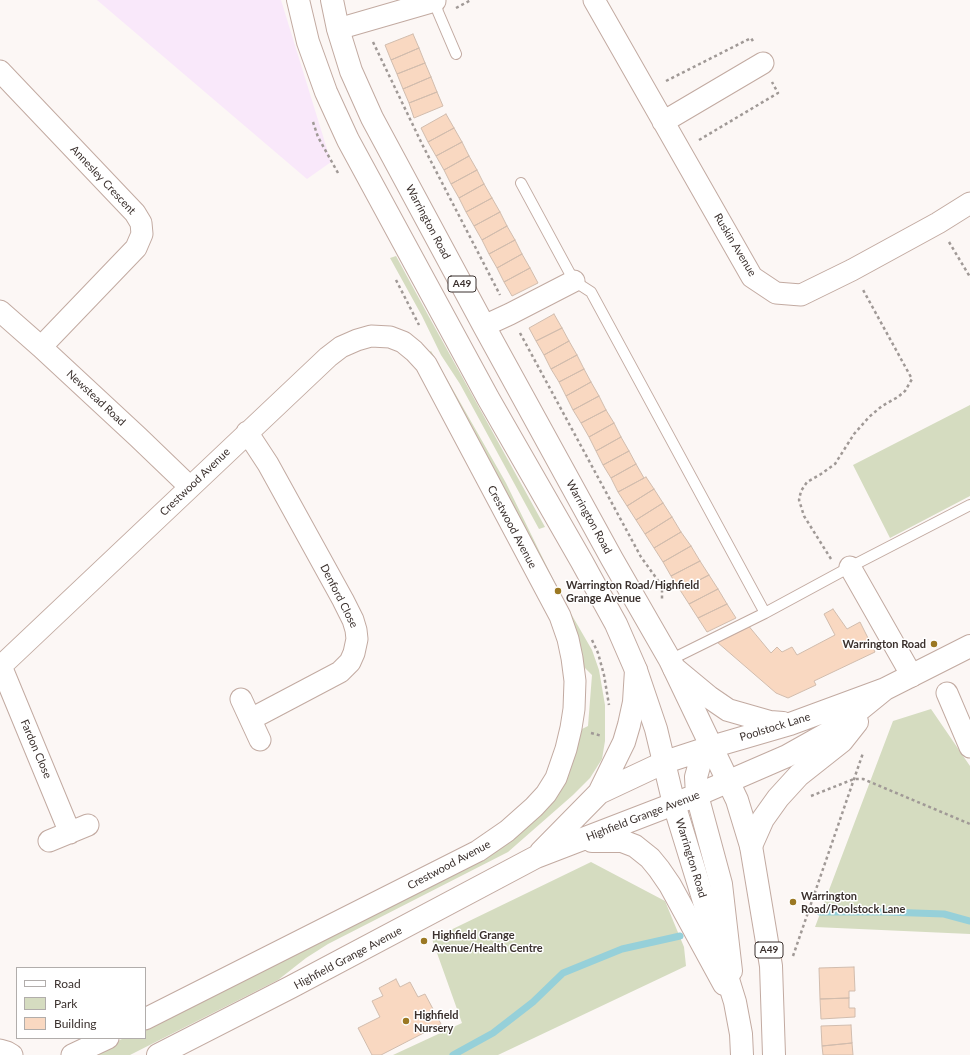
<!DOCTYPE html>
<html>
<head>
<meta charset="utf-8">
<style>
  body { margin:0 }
  #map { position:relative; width:970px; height:1055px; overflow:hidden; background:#fcf7f5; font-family:Lato,sans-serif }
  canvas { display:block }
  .legend { position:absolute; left:16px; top:967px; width:130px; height:72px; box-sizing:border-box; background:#fff; border:1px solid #b1adab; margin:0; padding:5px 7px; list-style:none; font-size:12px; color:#3b312e }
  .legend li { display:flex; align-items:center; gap:8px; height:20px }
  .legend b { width:20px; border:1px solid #b1adab }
</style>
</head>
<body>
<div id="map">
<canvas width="970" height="1055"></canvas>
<ul class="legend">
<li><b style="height:5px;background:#fff"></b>Road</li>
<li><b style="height:11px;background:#d5dcc0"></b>Park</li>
<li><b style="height:11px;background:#f9d8c1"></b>Building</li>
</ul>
</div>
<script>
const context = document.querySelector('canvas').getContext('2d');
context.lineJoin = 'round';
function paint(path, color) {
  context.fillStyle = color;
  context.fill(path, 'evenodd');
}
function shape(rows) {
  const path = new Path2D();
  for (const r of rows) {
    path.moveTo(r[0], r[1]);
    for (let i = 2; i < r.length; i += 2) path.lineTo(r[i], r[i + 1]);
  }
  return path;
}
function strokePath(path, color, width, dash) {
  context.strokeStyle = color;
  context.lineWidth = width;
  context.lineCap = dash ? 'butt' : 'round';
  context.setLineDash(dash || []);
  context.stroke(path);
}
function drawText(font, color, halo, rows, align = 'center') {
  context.font = font + ' Lato,sans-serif';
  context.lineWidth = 3;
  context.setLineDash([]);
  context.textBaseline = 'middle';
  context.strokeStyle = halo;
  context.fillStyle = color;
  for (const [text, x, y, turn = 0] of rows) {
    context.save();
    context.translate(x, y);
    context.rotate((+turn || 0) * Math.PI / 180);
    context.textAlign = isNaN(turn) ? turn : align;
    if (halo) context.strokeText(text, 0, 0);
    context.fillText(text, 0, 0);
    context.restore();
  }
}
const education = shape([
  [97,0,281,0,331,162,307,179]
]);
const green = shape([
  [396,256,428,315,545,527,539,529,460,384,441,355,422,316,390,258],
  [431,351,506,483,551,575,570,612,592,650,599,670,605,705,605,741,602,759,590,778,573,795,508,852,328,944,306,958,278,980,130,1055,89,1055,124,1038,145,1038,145,1028,504,843,578,731,588,726,592,675,583,666,428,353],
  [970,405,970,496,890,538,853,465],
  [931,709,970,766,970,934,815,927,893,721],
  [591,862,665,901,684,947,686,966,498,1055,393,1055,462,1023,432,939]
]);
const stream = shape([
  [820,912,886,912,944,914,970,921],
  [453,1055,493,1033,533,1002,563,973,622,949,680,936]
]);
const building = shape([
  [413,34,419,48,391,60,385,45,413,34],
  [419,48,425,63,397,74,391,60,419,48],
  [425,63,431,77,403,89,397,74,425,63],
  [431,77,437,92,409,103,403,89,431,77],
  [437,92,443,106,414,118,409,103,437,92],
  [446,114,454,128,428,142,421,128,446,114],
  [454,128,462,142,436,156,428,142,454,128],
  [462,142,469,156,444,170,436,156,462,142],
  [469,156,477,170,451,184,444,170,469,156],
  [477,170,484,184,459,198,451,184,477,170],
  [484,184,492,198,466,212,459,198,484,184],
  [492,198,500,212,474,226,466,212,492,198],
  [500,212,507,226,482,240,474,226,500,212],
  [507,226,515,240,489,254,482,240,507,226],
  [515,240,522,254,497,268,489,254,515,240],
  [522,254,530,268,504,282,497,268,522,254],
  [530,268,538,283,512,296,504,282,530,268],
  [554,314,562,328,536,341,529,328,554,314],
  [562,328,569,341,544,355,536,341,562,328],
  [569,341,577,355,551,369,544,355,569,341],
  [577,355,584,369,559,382,551,369,577,355],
  [584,369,591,382,566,396,559,382,584,369],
  [591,382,599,396,573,410,566,396,591,382],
  [599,396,606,410,581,423,573,410,599,396],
  [606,410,614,423,589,437,581,423,606,410],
  [614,423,621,437,596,451,589,437,614,423],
  [621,437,629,451,603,465,596,451,621,437],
  [629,451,636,464,611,478,603,465,629,451],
  [636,464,644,478,618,492,611,478,636,464],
  [646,477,654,489,627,506,618,492,646,477],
  [654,489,663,503,636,520,627,506,654,489],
  [663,503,672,517,645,534,636,520,663,503],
  [672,517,681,532,654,548,645,534,672,517],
  [681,532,691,546,663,562,654,548,681,532],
  [691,546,700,561,671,576,663,562,691,546],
  [700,561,709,575,680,590,671,576,700,561],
  [709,575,718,589,689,604,680,590,709,575],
  [718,589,727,604,698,618,689,604,718,589],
  [727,604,736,618,707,632,698,618,727,604],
  [833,609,847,629,860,622,875,652,814,681,816,685,788,698,776,693,717,642,747,624,771,653,777,647,782,652,792,647,797,655,835,635,824,614,833,609],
  [854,967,855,991,849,991,849,998,820,999,819,968,854,967],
  [396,979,400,987,410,982,418,997,425,994,441,1024,381,1055,372,1055,358,1028,380,1017,372,1001,383,996,379,988,396,979],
  [849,998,849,1008,855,1008,855,1017,821,1019,820,999,849,998],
  [851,1025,852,1043,822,1046,821,1026,851,1025],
  [852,1043,853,1055,823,1055,822,1046,852,1043]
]);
const path = shape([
  [456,8,471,0],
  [373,42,422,144,500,295],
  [666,81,751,38,754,43],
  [313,122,318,137,338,173],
  [699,140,778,93,772,82],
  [949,242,970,277],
  [396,280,419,325],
  [520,333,641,557,662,586,662,599],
  [831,559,804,516,799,500,801,491,807,482,821,474,835,464,854,434,869,417,882,406,898,397,905,391,912,379,862,288],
  [592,640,598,653,604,675,609,705],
  [591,733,602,736],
  [811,796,854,779,863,779,970,824],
  [793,956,863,753]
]);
const service = shape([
  [435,0,438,12,456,54],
  [521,183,574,281,591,292,765,613],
  [670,660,765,613,850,567,970,505]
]);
const minor = shape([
  [594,0,752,277,776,293,801,295,852,270,938,223,970,203],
  [338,29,435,1],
  [0,71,135,213,141,223,142,234,136,248,41,347],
  [663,122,763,63],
  [0,311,41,347,138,437,190,487],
  [484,326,510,314,574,281],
  [247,432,268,464,343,600,353,620,356,630,357,639,354,653,350,662,340,672,251,719],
  [850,567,912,676],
  [1,666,70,833],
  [0,667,328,357,341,347,357,340,371,336,390,337,403,342,414,351,426,364,560,616,568,639,572,658,575,681,574,709,571,728,566,749,556,778,546,794,534,807,507,831,478,851,145,1019],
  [947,693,970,747],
  [241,699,260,740],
  [49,841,88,825],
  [0,1050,7,1052,12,1055],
  [72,1055,108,1038]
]);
const secondary = shape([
  [674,668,709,697,728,710,770,722,783,723],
  [711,747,701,759,696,777,697,795,721,884,731,971],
  [599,793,624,742,629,725,634,702,636,670],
  [592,841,622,841,635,846,650,858,659,869,670,885,724,984],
  [751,846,763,819,778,798,799,775,842,741,857,722],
  [541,852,599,793,665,762,711,747,790,724,885,689,970,646],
  [158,1055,291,987,536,857,697,795,787,756,837,728,885,689]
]);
const trunk = shape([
  [298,0,308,42,326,92,348,140,488,398,582,562,616,624,636,670,656,729,674,804,735,1002,741,1034,742,1055],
  [332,0,338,29,351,71,372,118,484,326,612,559,670,660,737,800,751,846,771,966,774,1055]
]);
const markers = [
  [558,591,4,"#9b7823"],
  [934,644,4,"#9b7823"],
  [793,902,4,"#9b7823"],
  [424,941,4,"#9b7823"],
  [406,1021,4,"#9b7823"]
];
const shields = [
  [462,284,28],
  [769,950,28]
];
const shieldNames = [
  ["A49",462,284],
  ["A49",769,950]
];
const streetNames = [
  ["Annesley Crescent",103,180,47],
  ["Warrington Road",428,222,62],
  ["Ruskin Avenue",735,245,59],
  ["Newstead Road",96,398,43],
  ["Crestwood Avenue",195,482,-44],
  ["Warrington Road",589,517,61],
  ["Crestwood Avenue",512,527,62],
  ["Denford Close",339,596,63],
  ["Poolstock Lane",775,727,-17],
  ["Fardon Close",36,749,67],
  ["Highfield Grange Avenue",643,816,-21],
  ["Warrington Road",691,858,73],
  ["Crestwood Avenue",449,865,-28],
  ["Highfield Grange Avenue",348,958,-28]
];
const poiNames = [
  ["Warrington Road/Highfield",566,585],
  ["Grange Avenue",566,598],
  ["Warrington Road",926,644,"right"],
  ["Warrington",801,896],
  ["Road/Poolstock Lane",801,909],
  ["Highfield Grange",432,935],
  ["Avenue/Health Centre",432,948],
  ["Highfield",414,1015],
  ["Nursery",414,1028]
];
paint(education, '#f9e8fa');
paint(green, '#d5dcc0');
strokePath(stream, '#96d0d9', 7);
paint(building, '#f9d8c1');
strokePath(building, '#d1bcad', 1);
strokePath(service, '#c2aaa1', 12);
strokePath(minor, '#c2aaa1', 23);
strokePath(secondary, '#c2aaa1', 24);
strokePath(trunk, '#c2aaa1', 24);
strokePath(path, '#a09996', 2.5, [3, 3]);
strokePath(service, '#fff', 10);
strokePath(minor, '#fff', 21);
strokePath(secondary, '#fff', 22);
strokePath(trunk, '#fff', 22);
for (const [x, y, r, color] of markers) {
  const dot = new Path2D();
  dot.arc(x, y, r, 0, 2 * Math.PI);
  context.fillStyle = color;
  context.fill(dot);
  strokePath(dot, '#fff', 1.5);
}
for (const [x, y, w] of shields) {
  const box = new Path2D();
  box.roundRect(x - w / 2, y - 8, w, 16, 3);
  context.fillStyle = '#fff';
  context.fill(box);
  strokePath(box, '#3b312e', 1);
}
drawText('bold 10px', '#3b312e', null, shieldNames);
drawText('11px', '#3b312e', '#fff', streetNames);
drawText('bold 11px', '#3b312e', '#fff', poiNames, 'left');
</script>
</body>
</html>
